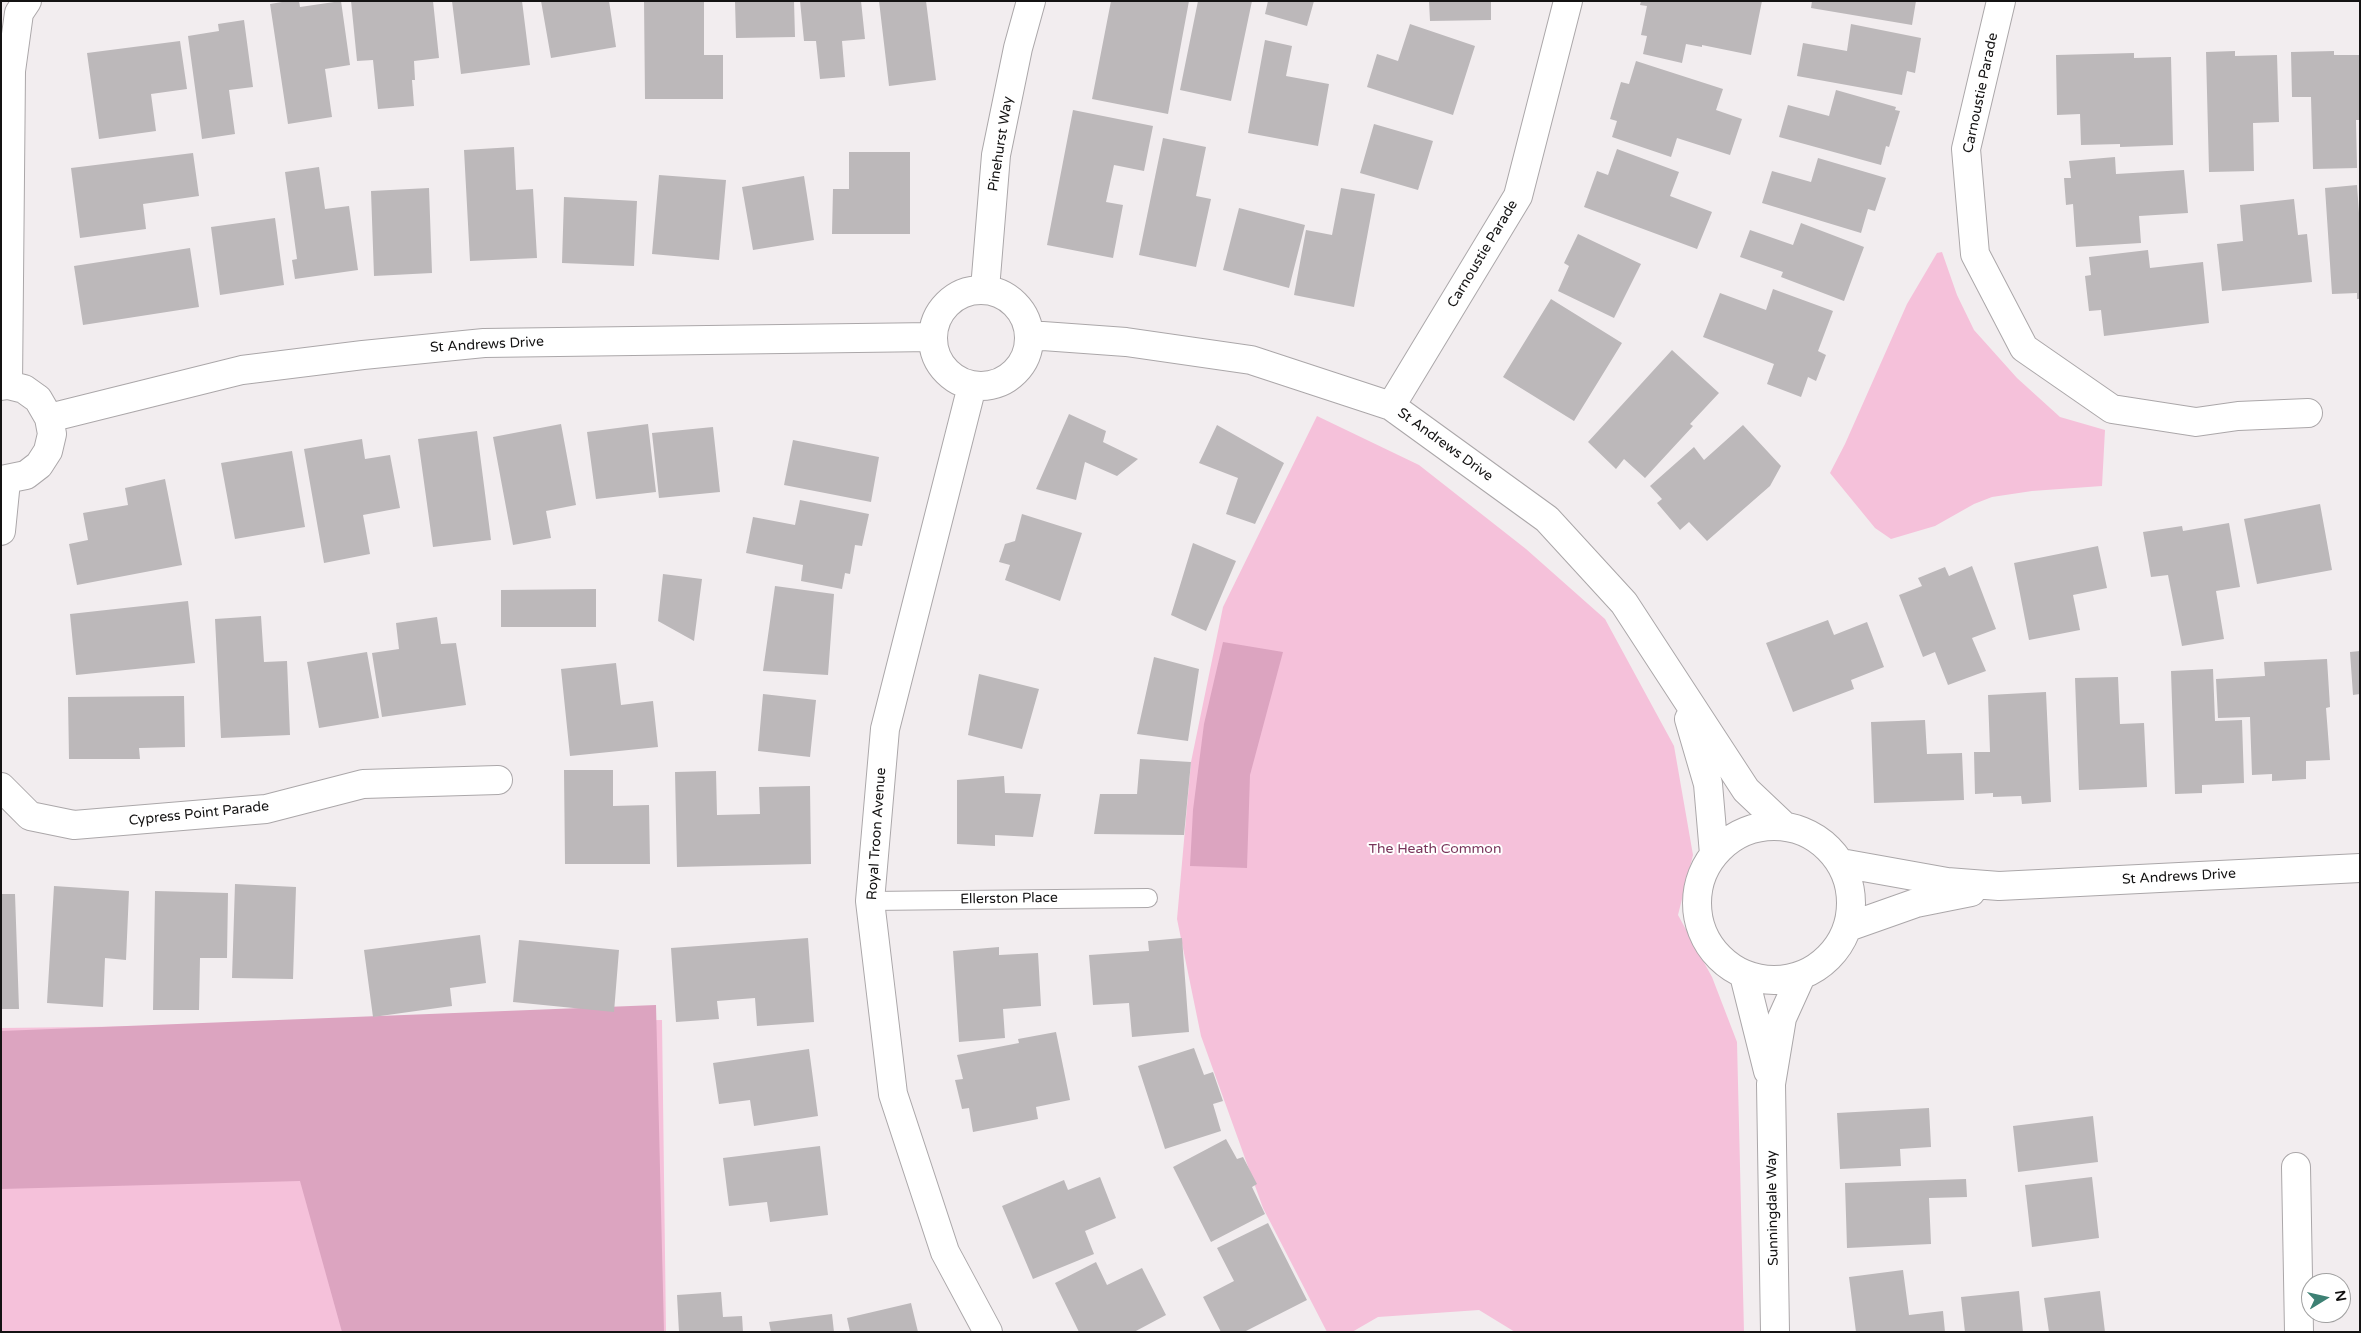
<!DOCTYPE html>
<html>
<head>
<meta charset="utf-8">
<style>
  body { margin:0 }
  #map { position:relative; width:2361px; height:1333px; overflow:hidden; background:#f2edef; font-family:"Varela Round",sans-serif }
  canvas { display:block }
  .frame { position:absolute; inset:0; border:2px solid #141313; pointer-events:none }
  .north { position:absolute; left:2301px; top:1273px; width:50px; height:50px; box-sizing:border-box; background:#fff; border:1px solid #a1a1a1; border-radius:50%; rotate:81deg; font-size:14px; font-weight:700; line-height:20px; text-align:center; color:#141313 }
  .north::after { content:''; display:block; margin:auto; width:18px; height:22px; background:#3d8174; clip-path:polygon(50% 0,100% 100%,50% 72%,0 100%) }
</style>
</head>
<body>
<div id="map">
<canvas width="2361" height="1333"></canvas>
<div class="frame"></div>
<div class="north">N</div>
</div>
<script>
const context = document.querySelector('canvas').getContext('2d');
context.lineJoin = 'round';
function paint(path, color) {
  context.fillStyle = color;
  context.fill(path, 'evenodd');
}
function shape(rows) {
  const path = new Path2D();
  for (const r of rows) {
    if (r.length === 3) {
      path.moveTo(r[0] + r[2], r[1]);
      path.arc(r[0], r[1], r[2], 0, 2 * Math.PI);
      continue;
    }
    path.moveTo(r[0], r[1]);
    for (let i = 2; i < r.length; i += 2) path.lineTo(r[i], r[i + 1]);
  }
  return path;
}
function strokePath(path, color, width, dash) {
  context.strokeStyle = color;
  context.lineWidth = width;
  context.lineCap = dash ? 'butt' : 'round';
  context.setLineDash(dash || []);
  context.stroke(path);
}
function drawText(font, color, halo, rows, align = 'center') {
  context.font = font + ' "Varela Round",sans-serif';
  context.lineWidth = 4;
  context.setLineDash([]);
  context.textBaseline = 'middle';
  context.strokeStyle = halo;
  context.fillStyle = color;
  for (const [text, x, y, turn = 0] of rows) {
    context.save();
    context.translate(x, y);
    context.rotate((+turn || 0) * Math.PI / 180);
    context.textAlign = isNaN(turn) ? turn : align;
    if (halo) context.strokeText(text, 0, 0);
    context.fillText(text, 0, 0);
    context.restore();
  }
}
const green = shape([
  [1942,252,1957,295,1974,330,2017,378,2060,417,2105,430,2102,486,2032,491,1992,497,1974,504,1935,526,1891,539,1875,528,1830,473,1845,444,1907,304,1937,253],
  [1317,416,1419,465,1526,549,1605,619,1674,746,1693,855,1678,915,1712,977,1737,1042,1744,1332,1515,1332,1479,1310,1378,1317,1352,1332,1327,1332,1263,1208,1201,1036,1177,919,1191,762,1223,607],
  [662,1020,666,1332,1,1332,1,1028]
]);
const forest = shape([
  [1223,642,1283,652,1250,775,1247,868,1190,866,1193,810,1204,724],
  [656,1005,664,1332,342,1332,300,1181,1,1189,1,1031]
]);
const building = shape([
  [288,1,299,1,300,7,341,1,350,65,325,69,332,117,288,124,270,4],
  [351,1,433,1,439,58,414,61,415,80,412,80,414,106,378,109,373,60,357,61],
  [452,1,522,1,530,65,461,74],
  [541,1,609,1,616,47,551,58],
  [644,1,704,1,704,55,723,55,723,99,645,99],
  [735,1,794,1,795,37,736,38],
  [800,1,861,1,865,39,842,41,845,77,820,79,816,41,804,41],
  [879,1,926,1,936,80,889,86],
  [1111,1,1189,1,1168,114,1092,99],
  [1198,1,1252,1,1231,101,1180,90],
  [1268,1,1314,1,1307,26,1265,14],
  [1429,1,1491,1,1491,20,1430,21],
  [1641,1,1762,1,1751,55,1702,45,1702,47,1686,44,1682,63,1643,54,1647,36,1641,35,1647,6,1640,5],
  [1812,1,1916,1,1912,25,1811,8],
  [244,20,253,87,229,90,235,134,202,139,188,36,219,31,218,24],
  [1410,24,1475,46,1453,115,1367,87,1377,54,1398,61],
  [1851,24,1921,38,1915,73,1907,71,1902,95,1797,76,1803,43,1847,51],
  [1265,40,1292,46,1286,76,1329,84,1318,146,1248,133],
  [180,41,187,89,151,94,156,131,99,139,87,53],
  [2235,51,2235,56,2277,55,2279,122,2253,123,2254,171,2209,172,2206,52],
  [2334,51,2334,55,2360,55,2360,120,2356,120,2357,168,2313,169,2311,97,2292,97,2291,52],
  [2134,53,2134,58,2171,57,2173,145,2120,147,2120,144,2081,145,2080,114,2057,115,2056,55],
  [1636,61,1723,89,1716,110,1742,119,1730,155,1677,138,1671,157,1612,137,1617,121,1610,119,1621,82,1629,84],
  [1836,90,1896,107,1895,110,1900,111,1889,147,1886,146,1881,165,1779,137,1788,105,1829,116],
  [1073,110,1153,126,1144,171,1114,165,1106,202,1123,205,1113,258,1047,245],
  [1374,124,1433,141,1418,190,1360,173],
  [1163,138,1206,147,1196,196,1211,199,1196,267,1139,255],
  [514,147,516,190,533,189,537,258,470,261,464,150],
  [1617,149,1679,172,1670,196,1712,212,1697,249,1584,207,1597,171,1608,175],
  [849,152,910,152,910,234,832,234,833,189,849,189],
  [193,153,199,196,143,204,146,229,80,238,71,168],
  [2115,157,2116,174,2184,170,2188,213,2139,216,2141,243,2076,247,2073,204,2066,205,2064,178,2071,178,2069,161],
  [1818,158,1886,178,1875,211,1868,209,1861,233,1762,203,1772,171,1811,182],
  [319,167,325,209,349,206,358,270,295,279,292,260,297,259,285,172],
  [659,175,726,180,719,260,652,254],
  [804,176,814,240,753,250,742,187],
  [2357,185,2360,227,2360,299,2357,299,2357,293,2332,294,2325,188],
  [429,188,432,273,374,276,371,191],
  [1341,188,1375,194,1354,307,1294,295,1306,230,1332,235],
  [564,197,637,201,634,266,562,263],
  [2294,199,2298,235,2307,234,2312,282,2222,291,2217,244,2243,241,2240,205],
  [1239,208,1305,225,1289,288,1223,270],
  [275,218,284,285,220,295,211,227],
  [1801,223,1864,247,1844,301,1781,277,1783,272,1740,257,1750,230,1793,245],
  [1578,234,1641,264,1614,318,1558,291,1569,266,1564,263],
  [190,248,199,307,83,325,74,266],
  [2148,250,2150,268,2203,262,2209,323,2104,336,2101,310,2089,311,2085,276,2091,275,2089,257],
  [1773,289,1833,311,1818,351,1826,355,1816,381,1808,377,1801,397,1767,384,1774,364,1703,337,1720,293,1766,310],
  [1551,299,1622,343,1574,421,1503,377],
  [1672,350,1719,393,1690,424,1693,426,1645,478,1624,459,1616,469,1588,442],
  [1069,414,1106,431,1103,442,1138,459,1117,476,1085,462,1076,500,1036,489],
  [561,424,576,505,546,511,551,538,513,545,493,437],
  [648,424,656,492,596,499,587,432],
  [1217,425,1284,463,1255,524,1226,514,1238,478,1199,463],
  [1743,425,1781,466,1770,486,1707,541,1689,522,1680,530,1657,503,1662,499,1650,486,1694,447,1704,460],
  [713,427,720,492,659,498,652,433],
  [477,431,491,540,433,547,418,439],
  [362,439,365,459,390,455,400,508,363,515,370,554,324,563,304,449],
  [793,440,879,457,871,502,784,485],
  [292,451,305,527,235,539,221,463],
  [165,479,182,565,77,585,69,544,88,540,83,513,128,505,125,488],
  [800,500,869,514,862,546,855,545,850,574,845,573,842,589,801,581,803,565,746,553,753,517,795,525],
  [2320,504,2332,570,2257,584,2244,519],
  [1022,514,1082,533,1060,601,1005,580,1010,565,999,562,1005,544,1015,541],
  [2229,523,2240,587,2216,591,2224,639,2182,646,2168,575,2151,577,2143,532,2182,526,2183,531],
  [1193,543,1236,561,1206,631,1171,615],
  [2098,546,2107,588,2073,595,2080,630,2029,640,2014,563],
  [1972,566,1996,629,1972,638,1986,671,1948,685,1935,652,1923,657,1899,595,1922,586,1918,578,1945,567,1949,576],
  [663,574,702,579,694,641,658,621],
  [775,586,834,594,828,675,763,671],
  [596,589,596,627,501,627,501,590],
  [188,601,195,663,76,675,70,614],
  [261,616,264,662,287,661,290,735,221,738,215,619],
  [437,617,441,644,456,643,466,705,382,717,372,653,399,649,396,623],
  [1828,620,1834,635,1867,622,1884,667,1851,680,1854,689,1793,712,1766,643],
  [2360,651,2360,694,2353,695,2350,652],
  [367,652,379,718,319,728,307,662],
  [1154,657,1199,669,1188,741,1137,734],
  [2327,659,2330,707,2326,708,2330,760,2306,761,2306,779,2272,781,2272,774,2252,775,2250,717,2218,718,2216,679,2265,676,2264,662],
  [616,663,621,705,653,701,658,747,570,756,561,669],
  [2213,669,2215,721,2242,720,2244,783,2202,785,2202,793,2175,794,2171,671],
  [979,674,1039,689,1022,749,968,735],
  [2118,677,2120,724,2144,723,2147,787,2079,790,2075,678],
  [2046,692,2051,802,2022,804,2021,796,1993,797,1993,793,1975,794,1974,752,1990,752,1988,695],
  [763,694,816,700,810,757,758,751],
  [184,696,185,747,139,748,140,759,69,759,68,697],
  [1925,720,1927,754,1962,753,1964,800,1874,803,1871,722],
  [1140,759,1191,762,1184,835,1094,834,1100,794,1137,794],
  [564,770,613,770,613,806,649,805,650,864,565,864],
  [716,771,717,815,760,814,759,787,810,786,811,864,677,867,675,772],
  [1004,776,1005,793,1041,794,1033,837,995,835,995,846,957,844,957,780],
  [235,884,296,887,293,979,232,978],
  [54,886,129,891,126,960,105,958,103,1007,47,1003],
  [155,891,228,893,227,958,200,958,199,1010,153,1010],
  [1,894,15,894,19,1009,1,1009],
  [480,935,486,983,450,988,452,1006,373,1017,364,950],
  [808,938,814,1022,757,1026,755,998,717,1001,719,1019,676,1022,671,948],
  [1182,938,1189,1032,1132,1037,1129,1003,1093,1005,1089,955,1149,951,1148,941],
  [519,940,619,950,614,1012,513,1002],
  [999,947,999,955,1038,953,1041,1006,1003,1009,1005,1038,959,1042,953,951],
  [1056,1032,1070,1100,1036,1107,1038,1119,973,1132,969,1108,962,1109,955,1080,963,1079,957,1055,1019,1043,1018,1039],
  [1194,1048,1204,1075,1213,1072,1223,1101,1213,1104,1221,1131,1165,1149,1138,1066],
  [809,1049,818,1116,754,1126,750,1100,719,1104,713,1063],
  [1929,1108,1931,1147,1900,1149,1901,1166,1840,1169,1837,1113],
  [2093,1116,2098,1162,2018,1172,2013,1126],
  [1226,1139,1237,1159,1243,1157,1257,1184,1252,1187,1265,1214,1211,1242,1173,1167],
  [820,1146,828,1215,770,1222,767,1202,729,1206,723,1158],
  [1100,1177,1116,1218,1085,1231,1094,1254,1033,1279,1002,1206,1064,1180,1068,1190],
  [2092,1177,2099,1238,2032,1247,2025,1185],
  [1966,1179,1967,1197,1929,1198,1931,1244,1847,1248,1845,1183],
  [1268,1223,1307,1300,1244,1332,1221,1332,1203,1297,1234,1281,1217,1248],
  [1096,1262,1107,1285,1142,1268,1166,1315,1134,1332,1079,1332,1055,1283],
  [1903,1270,1909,1315,1943,1311,1945,1332,1856,1332,1849,1277],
  [2019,1291,2023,1332,1965,1332,1961,1297],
  [2100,1291,2105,1332,2049,1332,2044,1298],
  [721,1292,723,1317,742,1316,743,1332,679,1332,677,1295],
  [911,1303,918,1332,850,1332,847,1318],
  [832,1314,834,1332,771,1332,769,1322]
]);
const service = shape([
  [870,901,1148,898]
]);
const minor = shape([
  [2001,1,1966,149,1975,254,2024,348,2112,409,2196,422,2238,416,2308,413],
  [985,289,996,155,1018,48,1031,1],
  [981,338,48],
  [1029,335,1126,342,1251,360,1391,406,1547,519,1624,603,1746,790,1783,825],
  [8,385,11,71,19,13,27,1],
  [1,386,8,385,24,389,38,399,49,418,52,434,48,451,39,465,26,475,1,480],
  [972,386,885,729,870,901,893,1094,945,1252,988,1332],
  [1391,406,1518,196,1568,1],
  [49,418,242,370,363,355,484,343,932,337],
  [1,531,6,481],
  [1689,719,1708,784,1714,854],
  [1,787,30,816,74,825,266,809,363,784,498,780],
  [1774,903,77],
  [1841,863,1947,882,1999,886,2360,868],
  [1848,927,1916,903,1971,892],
  [1744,975,1768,1071],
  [2296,1167,2299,1332],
  [1775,1332,1771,1084,1782,1018,1801,976]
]);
const streetNames = [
  ["Carnoustie Parade",1981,93,-78],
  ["Pinehurst Way",1001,144,-81],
  ["Carnoustie Parade",1483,254,-59],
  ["St Andrews Drive",487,345,-3],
  ["St Andrews Drive",1445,445,36],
  ["Cypress Point Parade",199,814,-6],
  ["Royal Troon Avenue",877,834,-86],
  ["St Andrews Drive",2179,877,-3],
  ["Ellerston Place",1009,899,-1],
  ["Sunningdale Way",1773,1208,-91]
];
const parkNames = [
  ["The Heath Common",1435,849]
];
paint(green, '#f5c1da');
paint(forest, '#dca4c0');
paint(building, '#bcb8ba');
strokePath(service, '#aba7a9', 20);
strokePath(minor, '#aba7a9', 30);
strokePath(service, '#fff', 18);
strokePath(minor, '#fff', 28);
drawText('14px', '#141313', '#fff', streetNames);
drawText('14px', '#79355b', '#fff', parkNames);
</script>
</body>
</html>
